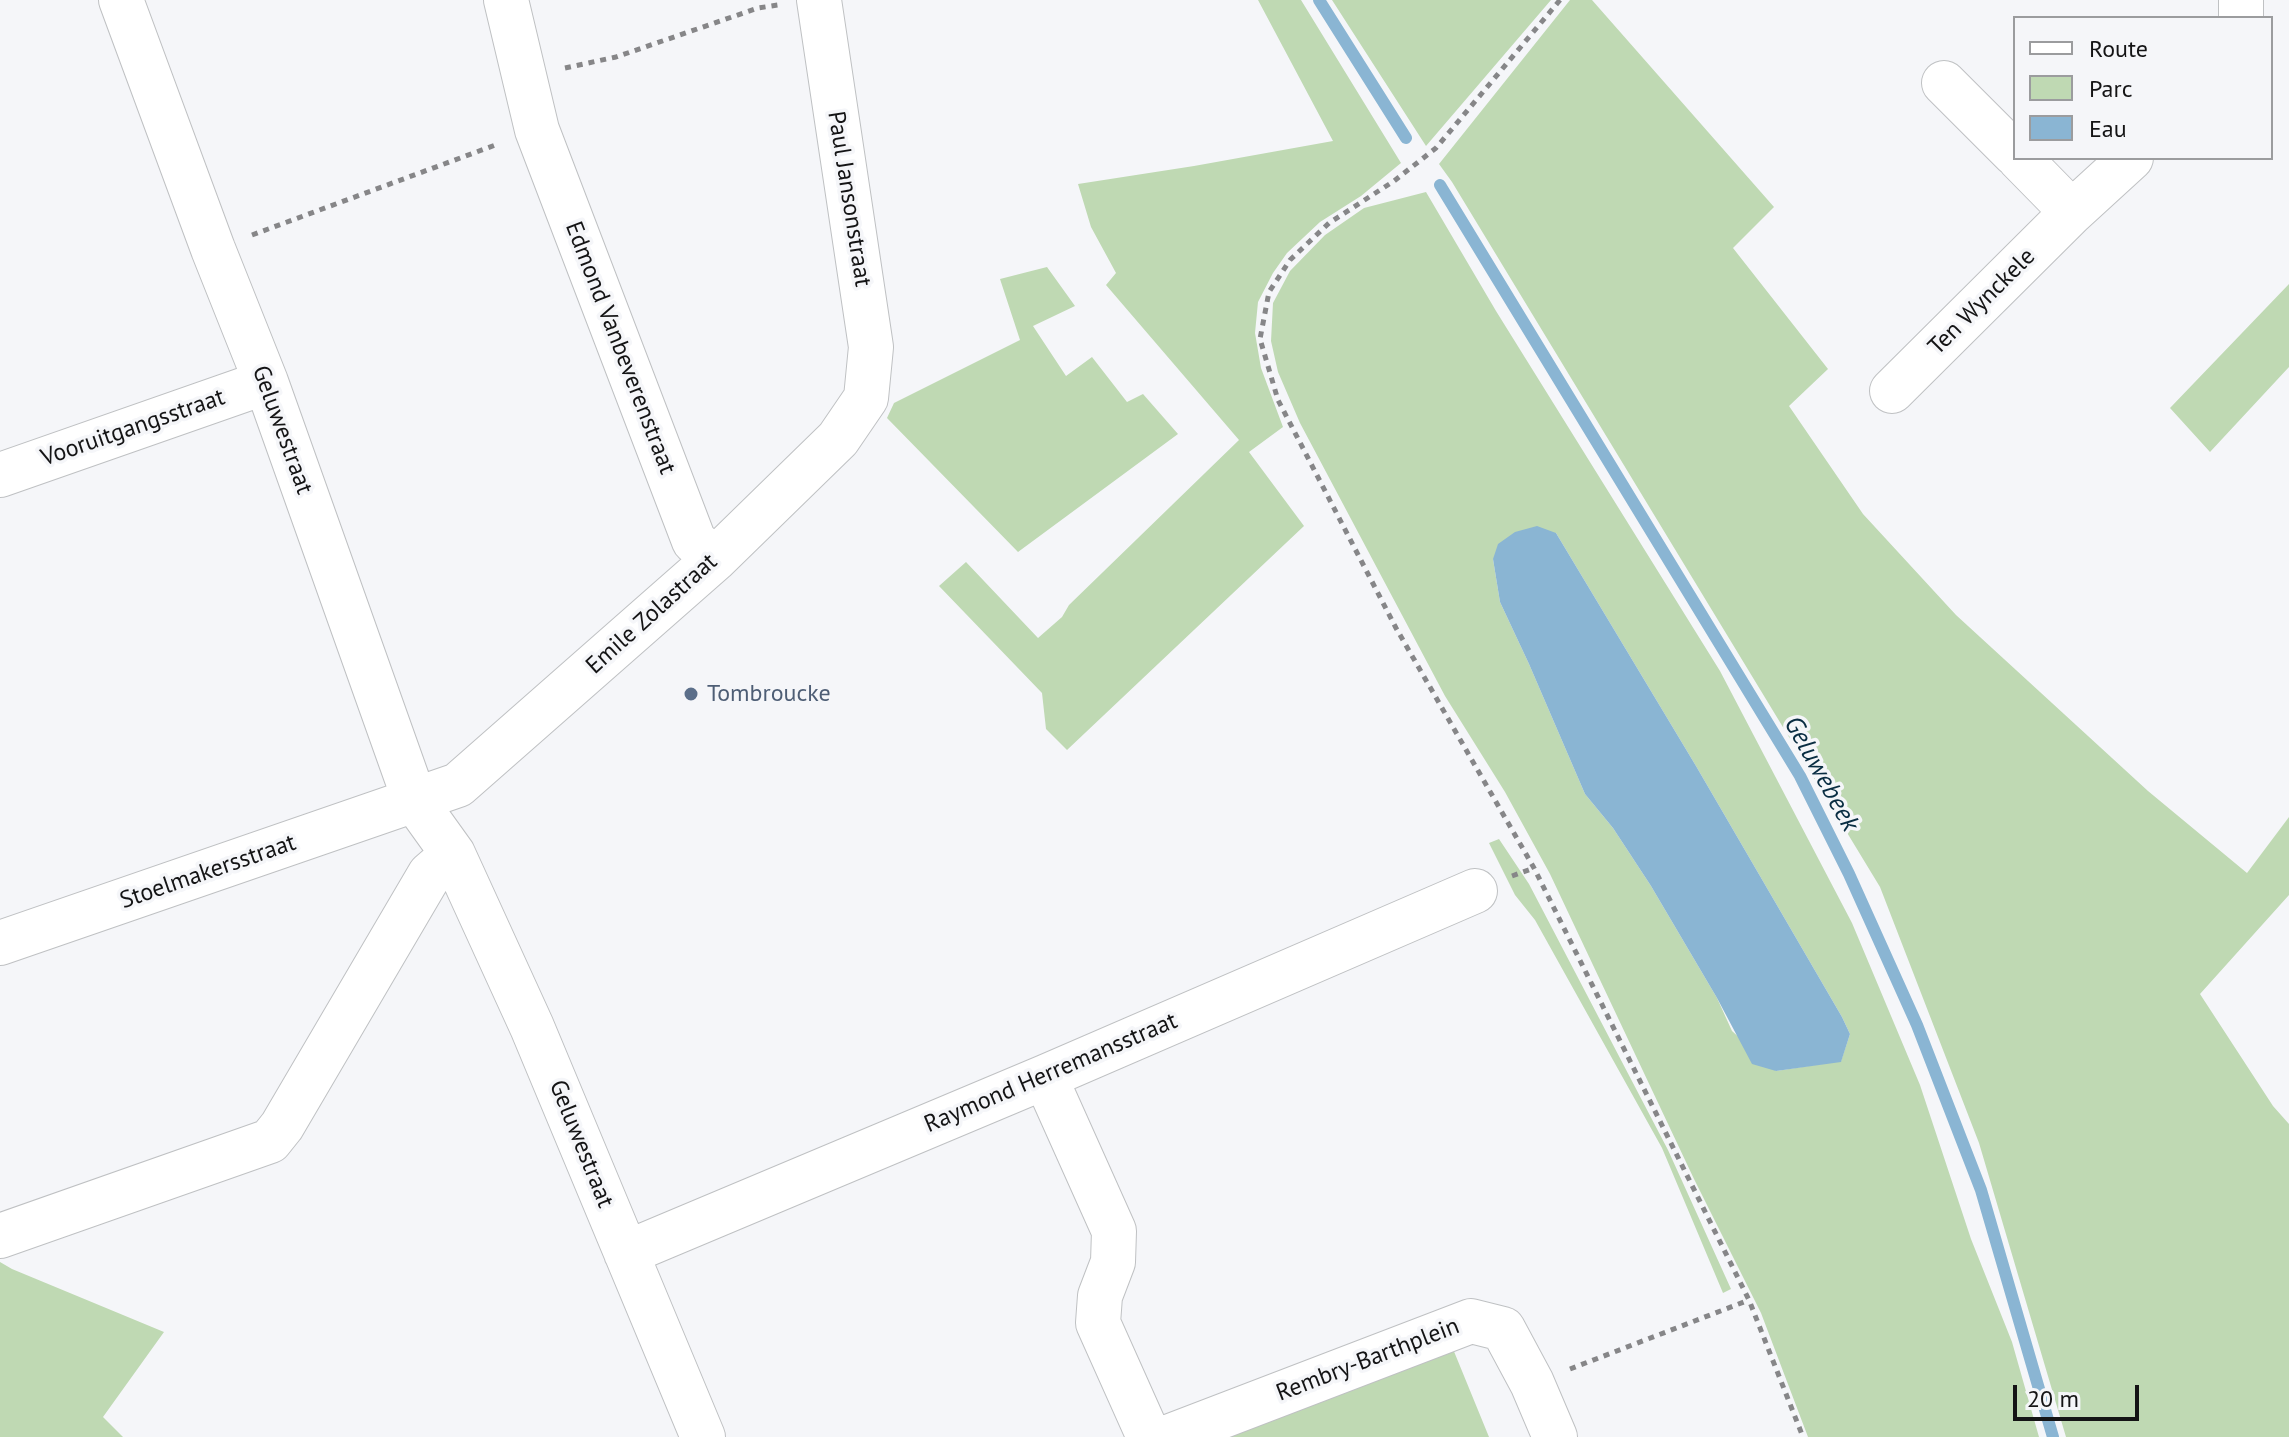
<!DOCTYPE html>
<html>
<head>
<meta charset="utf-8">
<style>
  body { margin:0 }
  #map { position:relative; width:2289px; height:1437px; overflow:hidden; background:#f5f6f9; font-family:"PT Sans",sans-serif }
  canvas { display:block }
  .legend { position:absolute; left:2013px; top:16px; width:260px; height:144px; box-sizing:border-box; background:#f5f6f9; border:2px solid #9b9c9e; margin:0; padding:10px 14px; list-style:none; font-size:24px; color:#141415 }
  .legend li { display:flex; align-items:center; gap:16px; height:40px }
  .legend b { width:40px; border:2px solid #9b9c9e }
  .scale { position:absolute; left:2013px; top:1385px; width:126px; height:36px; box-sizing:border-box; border:4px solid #141415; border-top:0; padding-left:10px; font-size:24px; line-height:28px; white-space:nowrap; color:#141415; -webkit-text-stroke:6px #f5f6f9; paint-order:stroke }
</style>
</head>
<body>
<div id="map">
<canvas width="2289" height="1437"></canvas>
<ul class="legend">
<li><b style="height:10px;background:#fff"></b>Route</li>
<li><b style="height:22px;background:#bfd9b3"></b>Parc</li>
<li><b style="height:22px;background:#8ab5d3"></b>Eau</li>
</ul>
<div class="scale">20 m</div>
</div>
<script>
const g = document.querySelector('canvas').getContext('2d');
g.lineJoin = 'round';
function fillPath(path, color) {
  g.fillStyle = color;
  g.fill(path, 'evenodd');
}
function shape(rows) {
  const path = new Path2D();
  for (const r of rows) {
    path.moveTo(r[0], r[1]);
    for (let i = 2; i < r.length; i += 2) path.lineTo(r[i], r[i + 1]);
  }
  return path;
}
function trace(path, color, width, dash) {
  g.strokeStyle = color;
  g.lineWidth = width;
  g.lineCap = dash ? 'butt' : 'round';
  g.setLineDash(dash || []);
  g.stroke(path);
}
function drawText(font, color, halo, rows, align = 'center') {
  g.font = font + ' "PT Sans",sans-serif';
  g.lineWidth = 7;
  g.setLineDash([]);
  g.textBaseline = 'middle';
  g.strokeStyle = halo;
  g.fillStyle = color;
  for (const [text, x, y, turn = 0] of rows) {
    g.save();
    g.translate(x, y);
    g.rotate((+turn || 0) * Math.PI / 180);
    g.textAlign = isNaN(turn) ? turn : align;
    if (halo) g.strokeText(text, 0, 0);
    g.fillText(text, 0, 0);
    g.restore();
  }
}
const green = shape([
  [1258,0,1301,0,1401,163,1361,196,1320,222,1287,253,1273,273,1258,302,1255,333,1261,368,1283,427,1249,452,1304,526,1067,750,1046,729,1042,693,939,586,966,562,1038,638,1062,617,1069,605,1239,440,1106,285,1116,273,1091,227,1078,184,1194,166,1333,141],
  [1332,0,1551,0,1426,146],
  [1570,0,1592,0,1774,207,1733,248,1828,369,1789,406,1863,514,1956,615,2148,791,2247,873,2289,817,2289,895,2200,994,2273,1106,2289,1124,2289,1437,2066,1437,1979,1143,1880,887,1452,182,1439,164],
  [1426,192,1496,311,1720,671,1852,923,1920,1085,1971,1239,2012,1342,2039,1437,1808,1437,1761,1313,1694,1179,1550,874,1505,792,1445,696,1300,423,1278,372,1271,341,1273,303,1290,271,1325,235,1364,208],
  [1556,533,1696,766,1842,1017,1850,1034,1841,1061,1776,1071,1732,1031,1717,998,1651,886,1613,828,1585,794,1529,664,1500,602,1493,559],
  [1047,267,1075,306,1033,326,1066,376,1092,357,1127,402,1143,394,1178,434,1018,552,887,418,894,403,1020,340,1000,279],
  [2289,284,2289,367,2210,452,2170,408],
  [1499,839,1529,884,1668,1150,1731,1289,1723,1293,1662,1148,1535,920,1515,895,1489,843],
  [0,1262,12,1269,164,1332,103,1417,123,1437,0,1437],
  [1453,1349,1489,1437,1228,1437]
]);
const water = shape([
  [1537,526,1556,533,1696,766,1842,1017,1850,1034,1841,1062,1776,1071,1752,1064,1717,998,1651,886,1613,828,1585,794,1529,664,1500,602,1493,559,1498,544,1515,532]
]);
const stream = shape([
  [1319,0,1406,138],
  [1440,185,1800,776,1849,874,1917,1025,1981,1190,2053,1437]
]);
const path = shape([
  [1560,0,1436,148,1394,181,1329,223,1290,260,1269,292,1260,339,1278,400,1396,628,1534,868,1749,1300,1803,1437],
  [565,68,616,57,758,8,778,5],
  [252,235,498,144],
  [1512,876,1534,868],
  [1570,1369,1749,1300]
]);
const minor = shape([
  [121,0,213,249,266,382,415,801,453,854,532,1027,703,1437],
  [506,0,537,130,694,541,715,559],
  [2241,18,2241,0],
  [1944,83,2015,154],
  [2019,158,2072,212],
  [1892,391,2072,212,2131,158],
  [0,475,266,382],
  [0,943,458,785,715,559,838,439,866,398,871,347,819,0],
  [1045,1077,1114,1231,1113,1262,1100,1296,1098,1323,1149,1437],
  [0,1236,270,1141,282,1126,430,874,453,854],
  [626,1253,1045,1077,1475,891],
  [1168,1437,1471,1321,1503,1329,1532,1383,1555,1437]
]);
const markers = [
  [691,694,8,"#5c6f8a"]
];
const streetNames = [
  ["Paul Jansonstraat",849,199,81],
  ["Ten Wynckele",1982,302,-45],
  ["Edmond Vanbeverenstraat",620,348,69],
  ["Vooruitgangsstraat",133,428,-19],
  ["Geluwestraat",282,430,70],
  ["Emile Zolastraat",652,614,-42],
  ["Stoelmakersstraat",208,872,-19],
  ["Raymond Herremansstraat",1051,1073,-23],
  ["Geluwestraat",581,1144,68],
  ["Rembry-Barthplein",1368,1360,-21]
];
const serviceNames = [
  ["Tombroucke",707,694]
];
const waterNames = [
  ["Geluwebeek",1821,774,61]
];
fillPath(green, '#bfd9b3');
fillPath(water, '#8ab5d3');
trace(stream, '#8ab5d3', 12);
trace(minor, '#bfc1c3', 46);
trace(path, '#868688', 5, [6, 6]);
trace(minor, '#fff', 44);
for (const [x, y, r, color] of markers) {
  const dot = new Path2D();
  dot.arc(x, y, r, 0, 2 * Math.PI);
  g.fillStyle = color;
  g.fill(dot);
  trace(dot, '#f5f6f9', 3);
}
drawText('24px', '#141415', '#f5f6f9', streetNames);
drawText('24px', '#4e5e75', '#f5f6f9', serviceNames, 'left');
drawText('italic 26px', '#092d42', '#f5f6f9', waterNames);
</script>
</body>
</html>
